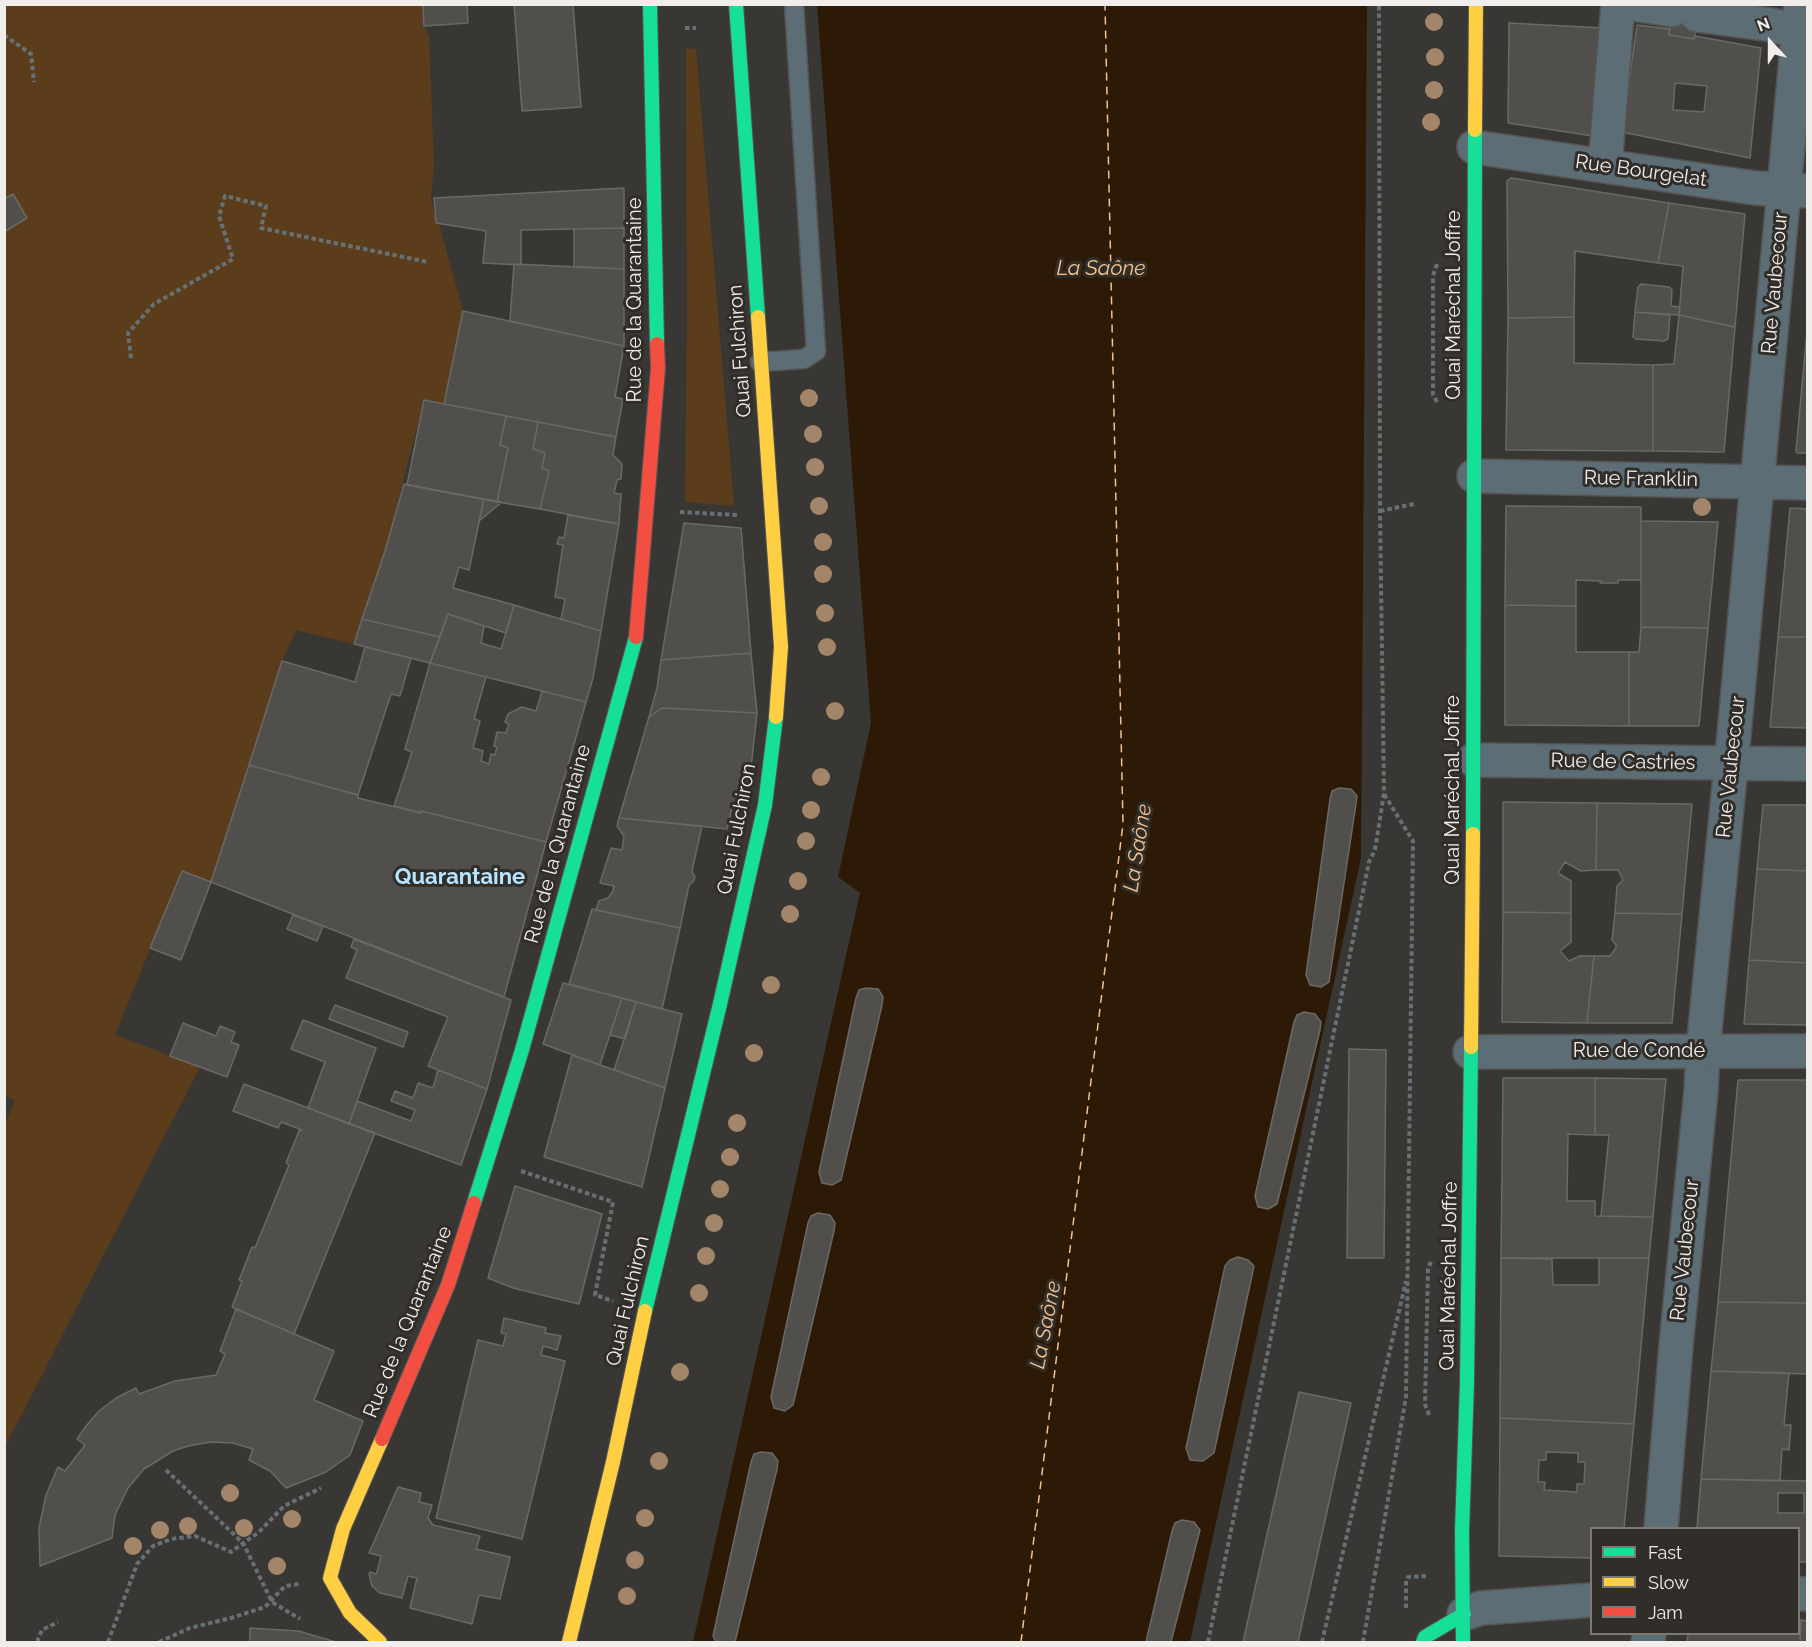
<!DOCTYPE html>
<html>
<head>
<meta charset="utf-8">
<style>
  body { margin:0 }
  #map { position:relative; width:1812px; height:1647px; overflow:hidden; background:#393734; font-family:Raleway,sans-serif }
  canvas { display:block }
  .frame { position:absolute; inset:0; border:6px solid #f0edea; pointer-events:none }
  .legend { position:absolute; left:1590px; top:1527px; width:210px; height:108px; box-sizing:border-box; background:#312d28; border:2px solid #7d7a76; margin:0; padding:8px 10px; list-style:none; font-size:18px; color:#f0edea }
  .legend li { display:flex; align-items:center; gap:12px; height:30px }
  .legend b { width:30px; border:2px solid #7d7a76 }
  .north { position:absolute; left:1740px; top:12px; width:60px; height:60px; -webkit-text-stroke:4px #312d28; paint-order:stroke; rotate:339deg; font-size:16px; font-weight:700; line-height:24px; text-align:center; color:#f0edea }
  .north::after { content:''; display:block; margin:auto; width:21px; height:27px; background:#f0edea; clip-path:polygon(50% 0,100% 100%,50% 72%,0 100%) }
</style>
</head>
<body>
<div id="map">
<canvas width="1812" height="1647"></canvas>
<div class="frame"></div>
<ul class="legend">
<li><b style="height:8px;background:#16e098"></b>Fast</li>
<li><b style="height:8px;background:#ffcf43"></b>Slow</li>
<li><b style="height:8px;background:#f24e42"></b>Jam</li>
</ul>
<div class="north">N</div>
</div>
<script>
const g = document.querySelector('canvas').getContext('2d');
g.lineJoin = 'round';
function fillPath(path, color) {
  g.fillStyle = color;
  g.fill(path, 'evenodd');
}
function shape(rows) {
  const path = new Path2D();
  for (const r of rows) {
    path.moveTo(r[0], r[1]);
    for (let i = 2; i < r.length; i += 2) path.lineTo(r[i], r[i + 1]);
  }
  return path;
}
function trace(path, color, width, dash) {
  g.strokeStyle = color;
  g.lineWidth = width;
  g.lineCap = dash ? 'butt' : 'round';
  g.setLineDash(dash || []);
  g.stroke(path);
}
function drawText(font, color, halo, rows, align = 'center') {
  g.font = font + ' Raleway,sans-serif';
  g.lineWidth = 6;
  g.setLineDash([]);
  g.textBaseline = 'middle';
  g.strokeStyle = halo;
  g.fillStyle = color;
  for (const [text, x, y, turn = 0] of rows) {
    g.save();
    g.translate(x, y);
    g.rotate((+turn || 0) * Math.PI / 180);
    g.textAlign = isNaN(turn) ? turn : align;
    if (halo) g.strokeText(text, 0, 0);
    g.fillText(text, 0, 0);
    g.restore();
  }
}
const green = shape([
  [4,5,423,5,424,26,429,36,434,165,431,196,436,223,439,224,463,311,444,404,424,401,385,551,354,644,296,630,282,661,211,882,182,871,115,1035,200,1067,5,1447,4,1127,15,1100,4,1095],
  [686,48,696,50,734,506,685,502,687,319]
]);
const water = shape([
  [817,5,1367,5,1361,858,1190,1642,693,1642,860,893,838,877,871,723]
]);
const ferry = shape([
  [1021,1642,1123,824,1105,4]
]);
const building = shape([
  [423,4,467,4,468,23,424,26,423,4],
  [514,4,573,4,581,107,522,111,514,4],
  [1673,4,1696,29,1694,39,1669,35,1673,4],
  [1509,23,1603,28,1593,136,1508,123,1509,23],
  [1637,25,1670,29,1669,35,1694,39,1695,36,1761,48,1750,158,1622,132,1637,25],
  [1675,83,1707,86,1704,112,1673,110,1675,83],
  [1511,178,1669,203,1658,263,1575,251,1574,317,1508,318,1507,181,1511,178],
  [624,188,624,228,521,230,521,265,483,263,486,231,436,223,434,198,624,188],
  [13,194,27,218,4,232,4,199,13,194],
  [1669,203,1745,214,1735,327,1679,315,1683,266,1658,263,1669,203],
  [624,228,624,269,574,267,574,229,624,228],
  [514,264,624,269,624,346,510,321,514,264],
  [1641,284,1669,287,1672,290,1671,306,1680,307,1679,315,1635,312,1638,287,1641,284],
  [463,311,624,346,615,397,623,399,616,437,444,404,463,311],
  [1635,312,1670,315,1668,339,1664,341,1636,339,1633,337,1635,312],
  [1679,315,1735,327,1724,452,1653,451,1653,365,1674,364,1679,315],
  [1574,317,1574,363,1653,365,1653,451,1506,450,1508,318,1574,317],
  [1807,331,1808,453,1797,453,1796,451,1807,331],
  [424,400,506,416,500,445,508,448,497,502,407,485,424,400],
  [506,416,538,422,533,449,545,453,542,468,549,471,540,509,497,502,508,448,500,445,506,416],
  [538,422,616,437,613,455,622,464,621,479,617,480,614,493,621,494,619,524,540,509,549,471,542,468,545,453,533,449,538,422],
  [404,484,484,499,469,570,459,567,453,588,514,605,506,633,448,614,440,637,362,619,385,551,404,484],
  [484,499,502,502,479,521,484,499],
  [1506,506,1641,507,1641,580,1618,580,1618,583,1600,583,1601,581,1576,580,1576,606,1505,605,1506,506],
  [1790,508,1808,509,1808,637,1778,637,1790,508],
  [568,515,619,524,601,631,561,619,565,599,555,597,563,545,557,544,559,537,564,538,568,515],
  [1641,521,1718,522,1708,628,1641,627,1641,521],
  [684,523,741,528,751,653,661,660,684,523],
  [514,605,601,631,593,678,586,702,430,663,448,614,484,626,481,643,501,649,514,605],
  [1505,605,1576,606,1576,652,1629,652,1629,726,1505,725,1505,605],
  [362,619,440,637,430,663,354,644,362,619],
  [1641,627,1708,628,1699,726,1629,726,1629,652,1639,652,1641,627],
  [1778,637,1808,637,1808,728,1770,727,1778,637],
  [365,647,411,658,400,696,391,694,358,795,249,765,282,661,355,682,365,647],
  [751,653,757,713,662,708,649,717,657,688,661,660,751,653],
  [430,663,486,677,474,719,480,721,473,748,483,751,481,761,489,764,491,754,495,755,497,747,494,746,497,732,506,733,509,724,505,722,508,714,522,707,536,711,542,691,586,702,546,842,421,811,421,813,394,806,412,752,405,749,430,663],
  [662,708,757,713,747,804,733,803,727,829,619,818,649,717,662,708],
  [249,765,358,795,358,798,421,813,421,811,546,842,504,997,211,882,249,765],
  [1339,788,1351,789,1357,796,1356,804,1329,982,1321,987,1310,985,1306,975,1330,799,1332,791,1339,788],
  [1503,802,1597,803,1596,870,1581,871,1565,862,1558,873,1571,881,1571,913,1503,912,1503,802],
  [1597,803,1692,804,1682,914,1615,913,1617,886,1623,880,1618,870,1596,870,1597,803],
  [1763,805,1808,805,1808,871,1757,869,1763,805],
  [619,818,702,826,692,871,695,877,693,882,689,885,680,928,596,910,599,901,608,898,613,891,614,886,600,883,611,848,622,850,624,836,617,826,619,818],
  [1757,869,1808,871,1808,963,1749,960,1757,869],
  [182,871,211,882,181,960,150,948,182,871],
  [592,909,680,928,662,1009,569,984,592,909],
  [1503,912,1571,913,1571,942,1560,951,1569,961,1580,956,1594,956,1587,1023,1502,1022,1503,912],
  [1615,913,1682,914,1672,1023,1587,1023,1594,956,1610,956,1616,948,1616,945,1612,940,1615,913],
  [293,915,323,926,317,941,287,929,293,915],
  [354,939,511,1000,487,1089,428,1066,448,1017,346,978,357,950,351,947,354,939],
  [1749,960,1808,963,1808,1025,1744,1024,1749,960],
  [563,983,622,998,600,1065,543,1044,563,983],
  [866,988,878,989,883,997,882,1005,841,1180,832,1185,822,1183,819,1172,856,998,859,990,866,988],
  [622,998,636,1002,625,1039,610,1035,622,998],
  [636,1002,682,1014,665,1088,614,1070,636,1002],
  [335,1005,408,1032,403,1047,329,1019,335,1005],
  [1304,1012,1315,1014,1321,1022,1320,1030,1277,1204,1268,1209,1258,1207,1255,1196,1294,1022,1297,1015,1304,1012],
  [303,1020,376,1048,349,1124,308,1108,325,1062,291,1049,303,1020],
  [183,1023,216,1036,220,1026,235,1032,231,1042,239,1045,227,1077,170,1056,183,1023],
  [1349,1049,1386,1050,1384,1258,1347,1258,1349,1049],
  [572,1055,665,1088,642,1187,544,1157,572,1055],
  [438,1070,487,1089,461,1165,349,1124,357,1101,411,1121,415,1110,391,1101,395,1091,413,1098,418,1083,433,1088,438,1070],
  [1503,1078,1595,1078,1595,1135,1568,1134,1567,1201,1595,1201,1595,1216,1653,1217,1649,1258,1501,1258,1503,1078],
  [1595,1078,1666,1079,1653,1217,1601,1216,1609,1135,1595,1135,1595,1078],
  [1738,1080,1808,1080,1808,1303,1718,1302,1738,1080],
  [244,1084,375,1133,294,1334,232,1307,242,1281,239,1280,252,1247,255,1248,289,1165,286,1163,299,1131,302,1130,281,1122,278,1128,233,1111,244,1084],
  [515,1186,602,1214,579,1304,513,1288,488,1278,515,1186],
  [818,1213,830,1215,835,1223,834,1231,793,1405,785,1411,774,1408,771,1397,808,1223,811,1216,818,1213],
  [1238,1257,1248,1260,1254,1266,1214,1453,1203,1461,1190,1460,1186,1448,1225,1266,1230,1260,1238,1257],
  [1501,1258,1552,1259,1553,1285,1599,1285,1599,1258,1649,1258,1634,1424,1500,1418,1501,1258],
  [1718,1302,1808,1303,1808,1374,1711,1371,1718,1302],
  [236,1309,334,1351,314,1400,363,1421,350,1455,326,1472,286,1488,270,1471,249,1460,253,1449,233,1443,211,1442,188,1446,173,1451,144,1469,128,1488,115,1515,112,1538,40,1566,39,1528,46,1495,58,1467,65,1471,85,1445,77,1439,86,1426,99,1411,116,1398,136,1388,139,1394,175,1381,216,1375,225,1354,220,1351,236,1309],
  [504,1318,546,1328,545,1333,561,1336,557,1350,543,1346,541,1355,565,1361,522,1539,436,1518,478,1340,503,1346,506,1334,501,1333,504,1318],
  [1711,1371,1789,1373,1784,1425,1791,1425,1789,1450,1782,1449,1780,1481,1701,1479,1711,1371],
  [1299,1392,1351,1403,1298,1642,1243,1642,1299,1392],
  [1500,1418,1634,1424,1624,1528,1592,1528,1592,1558,1499,1556,1500,1418],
  [1546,1452,1578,1453,1578,1462,1585,1462,1584,1484,1577,1484,1577,1492,1544,1490,1545,1482,1538,1482,1539,1460,1546,1460,1546,1452],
  [761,1452,772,1453,778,1461,777,1469,735,1642,716,1642,713,1636,751,1462,754,1454,761,1452],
  [1701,1479,1808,1481,1808,1562,1798,1562,1798,1528,1697,1528,1701,1479],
  [1778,1493,1804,1493,1804,1513,1778,1513,1778,1493],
  [398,1487,421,1493,419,1502,432,1505,428,1518,433,1525,480,1536,476,1549,510,1557,500,1599,479,1595,472,1624,410,1608,417,1578,408,1576,402,1598,380,1593,372,1586,369,1574,370,1572,376,1574,377,1572,381,1556,369,1553,398,1487],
  [1182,1520,1194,1522,1200,1530,1171,1642,1146,1642,1172,1531,1175,1523,1182,1520],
  [1798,1620,1801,1620,1800,1642,1687,1642,1688,1634,1798,1634,1798,1620],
  [1801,1620,1808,1621,1808,1642,1800,1642,1801,1620],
  [250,1628,298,1631,336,1642,250,1642,250,1628]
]);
const path = shape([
  [685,28,696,28],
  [4,35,31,54,34,82],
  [131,358,128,333,154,304,233,259,219,216,225,196,266,206,261,228,428,262],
  [1437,402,1433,394,1433,276,1437,264],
  [1380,511,1414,504],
  [680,512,738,515],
  [521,1171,613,1202,595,1295,613,1301],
  [1429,1415,1425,1404,1428,1269,1432,1259],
  [166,1470,243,1543,272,1602,300,1619],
  [1406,1608,1406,1581,1408,1577,1429,1576],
  [38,1642,38,1639,42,1630,58,1622],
  [108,1642,137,1564,153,1546,171,1539,195,1536,231,1552,259,1532,284,1506,321,1488],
  [159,1642,190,1628,231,1618,265,1607,285,1586,299,1584],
  [1208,1642,1369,862,1375,850,1384,793,1380,511,1379,4],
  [1322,1642,1406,1281],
  [1363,1642,1406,1397,1413,841,1384,794]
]);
const lane = shape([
  [760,362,804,359,816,351,794,4]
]);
const street = shape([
  [1633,4,1672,10],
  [1697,15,1772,25,1808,34],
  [1474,147,1755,188,1808,191],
  [1605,166,1618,4],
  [1474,476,1808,483],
  [1474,760,1808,764],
  [1470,1052,1808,1051],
  [1661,1528,1676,1346,1701,1091,1703,1050,1734,735,1801,4],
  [1798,1594,1808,1594],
  [1464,1614,1481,1608,1592,1600],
  [1648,1642,1649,1634]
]);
const fast = shape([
  [650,4,657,344],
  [736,4,758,317],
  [1473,834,1475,130],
  [474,1203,522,1050,636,637],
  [645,1311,720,1004,765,805,776,717],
  [1423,1642,1425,1637,1464,1614],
  [1463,1642,1462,1531,1467,1382,1471,1047]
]);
const slow = shape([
  [1475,130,1476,4],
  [758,317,781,647,776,717],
  [1471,1047,1473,834],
  [380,1642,350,1613,330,1578,343,1529,382,1439],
  [569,1642,613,1462,645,1311]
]);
const jam = shape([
  [636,637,658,368,657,344],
  [382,1439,448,1285,474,1203]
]);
const trees = [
  [1434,22],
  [1435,57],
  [1434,90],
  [1431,122],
  [809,398],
  [813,434],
  [815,467],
  [819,506],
  [1702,507],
  [823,542],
  [823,574],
  [825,613],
  [827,647],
  [835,711],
  [821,777],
  [811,810],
  [806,841],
  [798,881],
  [790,914],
  [771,985],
  [754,1053],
  [737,1123],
  [730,1157],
  [720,1189],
  [714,1223],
  [706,1256],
  [699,1293],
  [680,1372],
  [659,1461],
  [230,1493],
  [645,1518],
  [292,1519],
  [188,1526],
  [244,1528],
  [160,1530],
  [133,1546],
  [635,1560],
  [277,1566],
  [627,1596]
];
const streetNames = [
  ["Rue Bourgelat",1641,171,8],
  ["Rue Vaubecour",1775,283,-85],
  ["Rue de la Quarantaine",635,300,-90],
  ["Quai Maréchal Joffre",1454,305,-90],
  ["Quai Fulchiron",740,351,-94],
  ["Rue Franklin",1641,479,1],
  ["Rue de Castries",1623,762,1],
  ["Rue Vaubecour",1731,767,-84],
  ["Quai Maréchal Joffre",1453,790,-90],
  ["Quai Fulchiron",737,829,-79],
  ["Rue de la Quarantaine",558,844,-75],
  ["Rue de Condé",1639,1051],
  ["Rue Vaubecour",1685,1250,-84],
  ["Quai Maréchal Joffre",1449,1276,-89],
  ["Quai Fulchiron",628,1301,-77],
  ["Rue de la Quarantaine",408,1322,-68]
];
const waterNames = [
  ["La Saône",1101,269],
  ["La Saône",1138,848,-81],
  ["La Saône",1046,1325,-79]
];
const quarterNames = [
  ["Quarantaine",460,877]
];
fillPath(green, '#5b3d1c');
fillPath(water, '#2c1a06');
trace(ferry, '#f4c28f', 1.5, [8, 6]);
fillPath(building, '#514f4c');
trace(building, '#6b6967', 1.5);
trace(lane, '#555452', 21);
trace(street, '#555452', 36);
trace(fast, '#555452', 16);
trace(slow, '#555452', 16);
trace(jam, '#555452', 16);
trace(path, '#677175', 4, [4.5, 3]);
trace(lane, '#5c6d76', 18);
trace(street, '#5c6d76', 33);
trace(fast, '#16e098', 14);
trace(slow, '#ffcf43', 14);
trace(jam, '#f24e42', 14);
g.fillStyle = '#a38669';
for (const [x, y] of trees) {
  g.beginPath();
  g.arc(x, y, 9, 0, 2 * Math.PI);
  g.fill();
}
drawText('20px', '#f0edea', '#312d28', streetNames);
drawText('italic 21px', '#f4c28f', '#312d28', waterNames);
drawText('bold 22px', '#b6e5ff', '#312d28', quarterNames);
</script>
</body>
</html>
